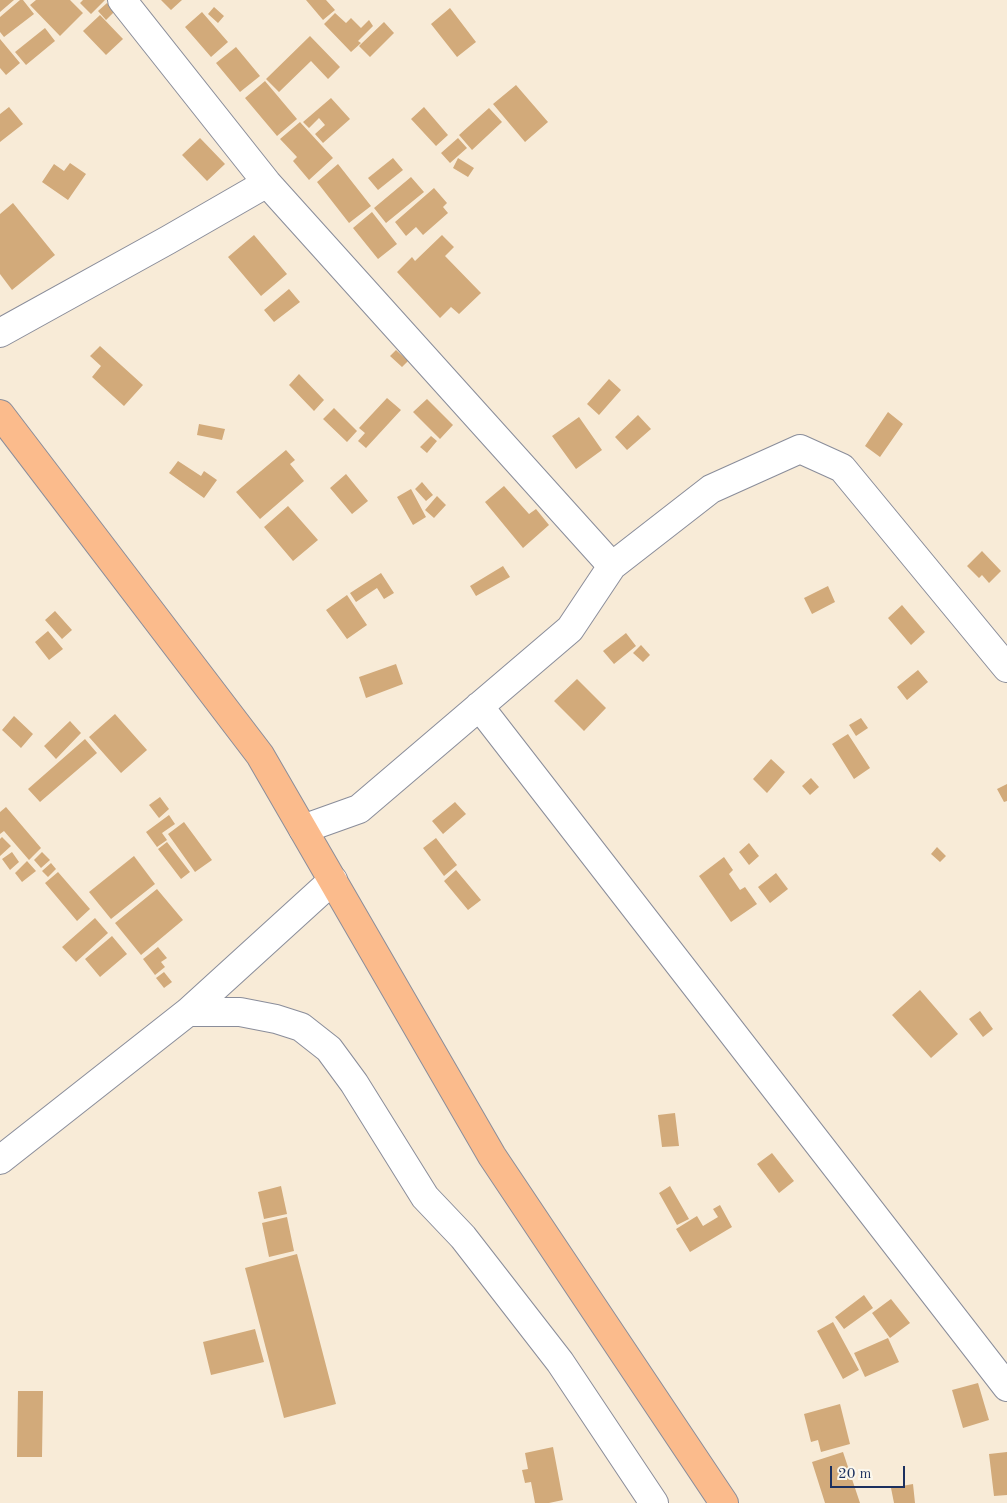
<!DOCTYPE html>
<html>
<head>
<meta charset="utf-8">
<style>
  body { margin:0 }
  #map { position:relative; width:1007px; height:1503px; overflow:hidden; background:#f8ebd7; font-family:"Old Standard TT",serif }
  canvas { display:block }
  .scale { position:absolute; left:830px; top:1466px; width:75px; height:22px; box-sizing:border-box; border:2px solid #1b2f5e; border-top:0; padding-left:6px; font-size:15px; line-height:18px; white-space:nowrap; color:#1b2f5e; -webkit-text-stroke:4px #fbf7ec; paint-order:stroke }
</style>
</head>
<body>
<div id="map">
<canvas width="1007" height="1503"></canvas>
<div class="scale">20 m</div>
</div>
<script>
const g = document.querySelector('canvas').getContext('2d');
g.lineJoin = 'round';
function fillPath(path, color) {
  g.fillStyle = color;
  g.fill(path, 'evenodd');
}
function shape(rows) {
  const path = new Path2D();
  for (const r of rows) {
    path.moveTo(r[0], r[1]);
    for (let i = 2; i < r.length; i += 2) path.lineTo(r[i], r[i + 1]);
  }
  return path;
}
function trace(path, color, width, dash) {
  g.strokeStyle = color;
  g.lineWidth = width;
  g.lineCap = dash ? 'butt' : 'round';
  g.setLineDash(dash || []);
  g.stroke(path);
}
const building = shape([
  [0,0,14,0,0,12],
  [20,0,23,0,34,14,4,37,0,32,0,17],
  [36,0,70,0,83,13,60,36,30,5],
  [83,0,105,0,91,14,80,3],
  [161,0,182,0,171,10],
  [306,0,326,0,335,10,323,20],
  [107,3,115,11,106,20,98,11],
  [214,7,224,16,218,23,208,14],
  [450,8,476,42,457,57,431,24],
  [202,12,228,42,211,57,185,27],
  [335,13,346,23,351,18,361,28,369,20,373,26,358,41,361,43,351,52,324,24],
  [100,15,123,39,106,55,83,31],
  [384,22,394,33,370,57,359,46],
  [45,28,55,41,26,65,15,52],
  [310,36,340,67,328,79,311,61,279,92,266,79],
  [0,39,20,63,6,75,0,68],
  [236,47,260,76,240,92,216,63],
  [265,81,297,119,277,136,245,98],
  [516,85,548,122,525,142,493,104],
  [331,98,350,119,323,143,315,134,325,125,319,118,309,128,303,122],
  [9,107,23,124,0,142,0,114],
  [424,107,448,135,436,146,411,119],
  [489,108,502,122,472,150,459,135],
  [300,122,333,158,309,180,293,161,297,157,280,139],
  [200,138,225,164,207,181,182,155],
  [458,138,467,148,450,163,441,153],
  [393,158,403,170,378,190,368,178],
  [458,158,474,168,468,177,453,168],
  [70,163,86,174,68,200,42,182,54,164,64,171],
  [338,164,371,206,349,223,317,182],
  [411,177,424,192,386,223,374,208],
  [434,188,447,203,443,207,448,213,423,235,416,227,406,236,395,222],
  [13,203,55,255,12,290,0,274,0,214],
  [372,212,397,244,378,259,353,228],
  [254,235,287,274,261,296,228,257],
  [442,235,454,247,445,256,481,293,459,314,451,307,440,318,397,272,412,257,415,261],
  [289,289,300,302,274,322,264,310],
  [100,346,143,385,124,406,92,377,101,366,90,356],
  [396,350,408,361,402,367,390,356],
  [299,374,324,400,314,411,289,385],
  [609,379,621,390,599,415,587,404],
  [387,398,401,410,366,448,358,441,365,433,359,428],
  [427,399,453,425,440,439,413,412],
  [334,408,357,431,347,442,323,419],
  [888,412,903,424,880,457,865,446],
  [638,415,651,429,627,450,615,437],
  [579,417,602,450,576,469,552,436],
  [199,424,225,429,222,440,197,435],
  [431,436,437,441,427,453,420,447],
  [286,450,295,460,290,464,304,481,260,519,236,492],
  [178,461,201,476,204,471,217,480,204,498,169,473],
  [346,474,368,501,352,514,330,488],
  [422,482,433,495,426,501,415,489],
  [504,486,529,514,536,509,549,525,523,548,485,502],
  [411,489,426,517,413,525,397,497],
  [437,496,446,505,434,518,425,510],
  [288,506,318,540,293,561,264,527],
  [982,551,1001,571,989,583,982,575,979,578,967,566],
  [503,566,510,577,476,596,470,586],
  [381,573,394,593,384,599,377,588,356,602,350,593],
  [828,586,835,602,812,614,804,598],
  [347,595,367,625,347,639,326,610],
  [902,605,925,632,911,645,888,618],
  [55,611,72,630,62,639,45,620],
  [48,631,63,649,49,660,35,642],
  [626,633,636,646,614,664,603,651],
  [641,645,650,655,643,662,633,653],
  [396,664,403,684,366,698,359,677],
  [918,670,928,682,907,700,897,687],
  [577,679,606,708,584,731,554,701],
  [115,714,147,750,121,773,89,737],
  [14,716,33,734,21,748,2,730],
  [861,718,868,728,856,736,849,725],
  [70,721,81,733,56,759,44,746],
  [848,734,870,768,854,779,832,744],
  [85,739,97,753,40,802,28,789],
  [771,759,785,772,767,793,753,779],
  [811,778,819,787,810,795,802,786],
  [1007,784,1007,801,1004,802,997,789],
  [160,797,169,809,159,818,149,805],
  [455,802,466,814,443,834,432,821],
  [6,807,41,848,29,860,4,831,0,834,0,812],
  [169,815,175,824,162,833,167,840,157,847,146,832],
  [184,822,212,860,195,872,168,834],
  [2,837,11,846,0,856,0,839],
  [436,838,457,865,444,876,423,848],
  [167,842,190,872,181,879,158,849],
  [749,843,759,856,749,865,739,852],
  [937,847,946,856,940,862,931,854],
  [12,852,19,862,10,870,2,859],
  [42,852,50,860,41,868,34,860],
  [134,856,155,884,111,919,89,892],
  [724,857,733,870,729,874,740,890,745,887,757,904,731,922,699,876],
  [27,861,36,871,22,882,15,873],
  [51,863,56,869,48,877,42,871],
  [456,870,481,900,468,910,444,881],
  [58,872,90,909,77,921,45,883],
  [776,873,788,889,770,903,758,887],
  [157,889,183,920,141,955,115,923],
  [95,918,108,933,76,962,62,947],
  [112,936,127,954,100,977,85,959],
  [158,947,167,958,161,962,165,967,155,975,143,959],
  [164,972,172,982,164,988,156,978],
  [920,990,958,1034,931,1058,892,1015],
  [980,1011,993,1029,983,1037,969,1019],
  [675,1113,679,1146,662,1147,658,1115],
  [772,1153,794,1181,779,1193,757,1164],
  [281,1186,287,1214,264,1219,258,1192],
  [670,1186,689,1219,677,1225,659,1193],
  [720,1205,732,1227,690,1252,676,1229,697,1216,703,1226,718,1217,713,1209],
  [287,1217,294,1251,269,1257,262,1223],
  [297,1254,336,1404,284,1418,245,1268],
  [864,1295,873,1308,844,1329,835,1317],
  [891,1299,910,1323,890,1338,872,1313],
  [833,1322,859,1370,843,1379,817,1331],
  [255,1329,264,1362,211,1375,203,1342],
  [888,1338,899,1362,865,1377,854,1353],
  [978,1383,989,1420,963,1428,952,1390],
  [18,1391,43,1391,42,1457,17,1457],
  [840,1404,850,1444,821,1452,818,1440,811,1442,804,1414],
  [553,1447,563,1500,549,1503,535,1503,531,1482,525,1483,522,1470,528,1469,525,1453],
  [843,1452,860,1503,825,1503,812,1462],
  [1007,1452,1007,1495,994,1496,989,1454],
  [913,1484,915,1503,894,1503,891,1488]
]);
const minor = shape([
  [122,0,267,183,612,566],
  [0,333,168,240,267,183],
  [479,706,1007,1387],
  [303,829,359,809,570,629,612,566,711,489,800,449,842,468,1007,668],
  [188,1012,240,1012,276,1019,301,1027,329,1049,354,1083,425,1197,463,1237,560,1362,654,1503],
  [0,1160,188,1012,333,880]
]);
const highway = shape([
  [0,414,260,755,492,1156,724,1503]
]);
fillPath(building, '#d2aa7a');
trace(minor, '#8a8d9a', 30);
trace(highway, '#8a8d9a', 30);
trace(minor, '#fff', 28);
trace(highway, '#fbbb8c', 28);
</script>
</body>
</html>
